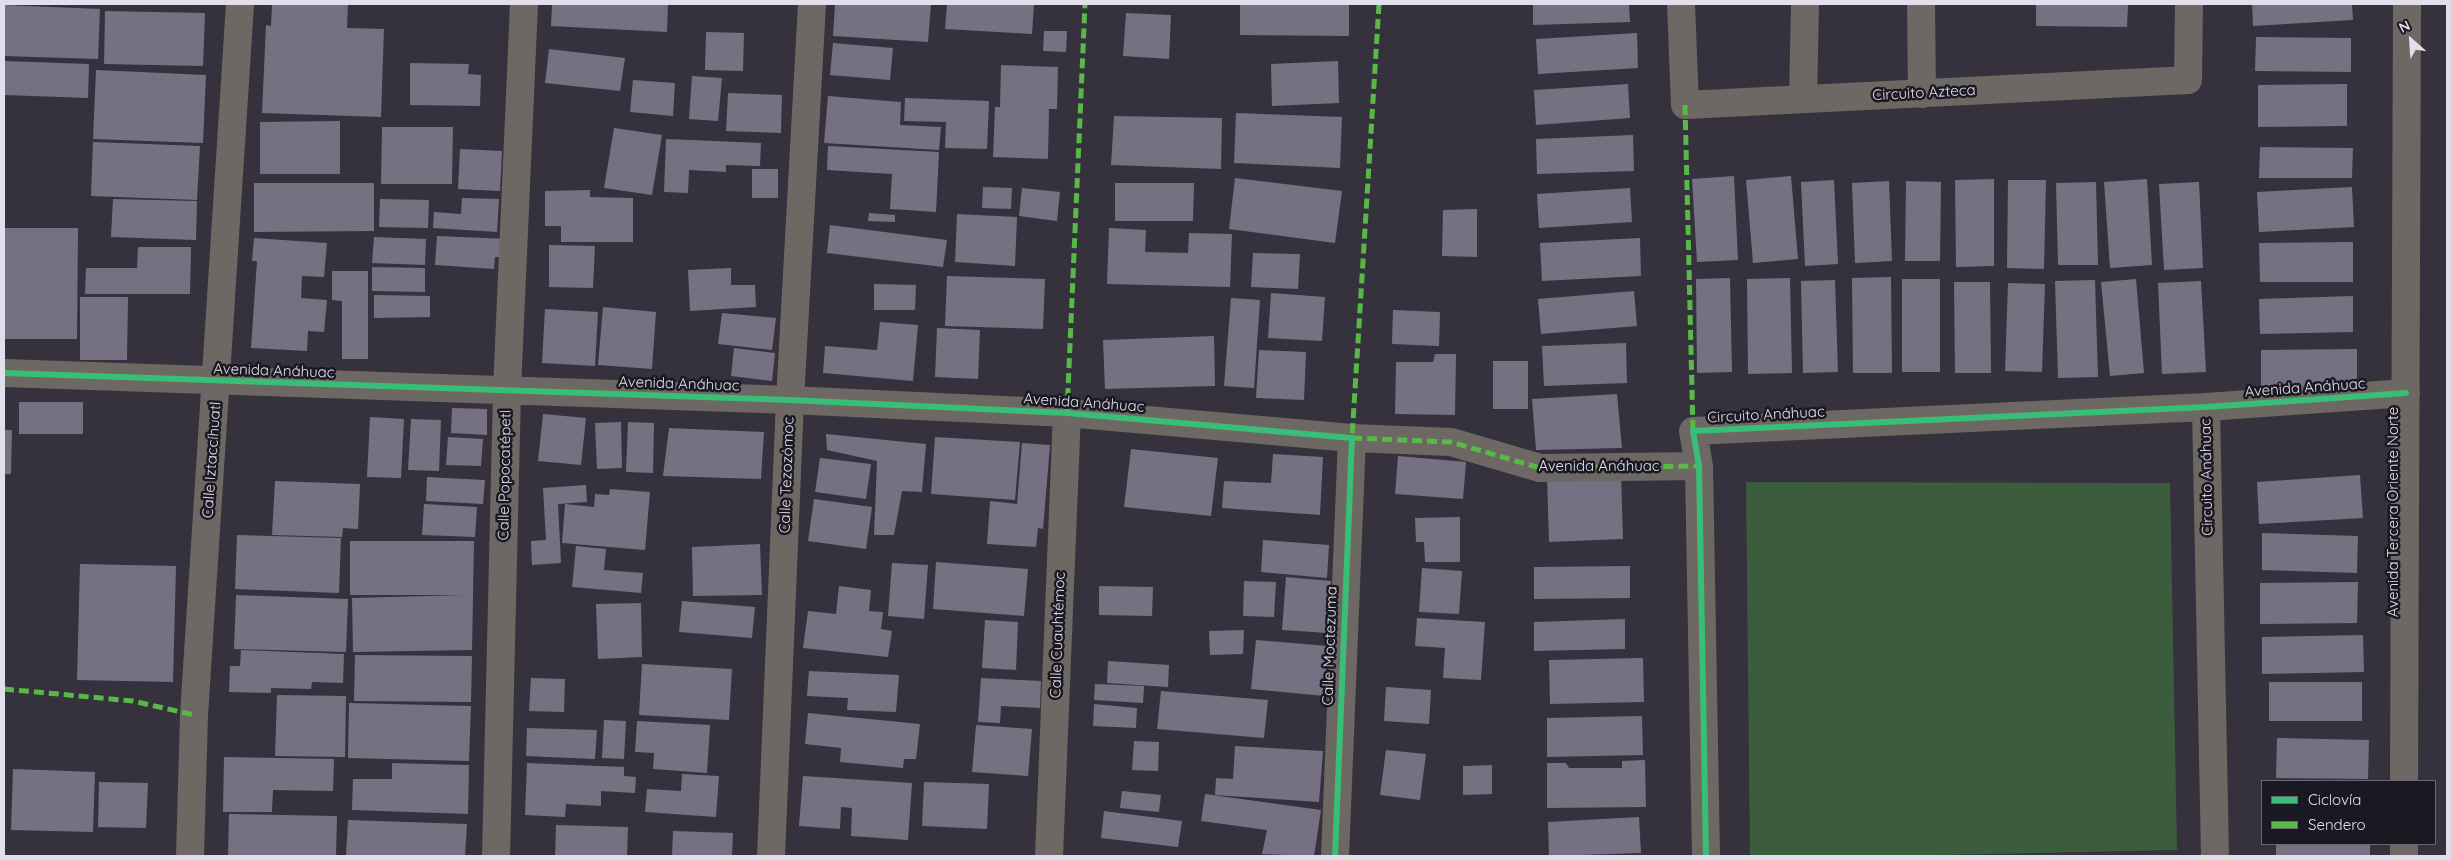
<!DOCTYPE html>
<html>
<head>
<meta charset="utf-8">
<style>
  body { margin:0 }
  #map { position:relative; width:2451px; height:860px; overflow:hidden; background:#35323e; font-family:Quicksand,sans-serif }
  canvas { display:block }
  .frame { position:absolute; inset:0; border:5px solid #e1dfec; pointer-events:none }
  .legend { position:absolute; left:2261px; top:780px; width:175px; height:65px; box-sizing:border-box; background:#1a1821; border:1px solid #6a6872; margin:0; padding:6px 9px; list-style:none; font-size:15px; color:#e1dfec }
  .legend li { display:flex; align-items:center; gap:10px; height:25px }
  .legend b { width:25px; border:1px solid #6a6872 }
  .north { position:absolute; left:2386px; top:15px; width:50px; height:50px; -webkit-text-stroke:4px #1a1821; paint-order:stroke; rotate:334deg; font-size:14px; font-weight:700; line-height:20px; text-align:center; color:#e1dfec }
  .north::after { content:''; display:block; margin:auto; width:18px; height:22px; background:#e1dfec; clip-path:polygon(50% 0,100% 100%,50% 72%,0 100%) }
</style>
</head>
<body>
<div id="map">
<canvas width="2451" height="860"></canvas>
<div class="frame"></div>
<ul class="legend">
<li><b style="height:6px;background:#3abd76"></b>Ciclovía</li>
<li><b style="height:6px;background:#58b947"></b>Sendero</li>
</ul>
<div class="north">N</div>
</div>
<script>
const g = document.querySelector('canvas').getContext('2d');
g.lineJoin = 'round';
function fillPath(path, color) {
  g.fillStyle = color;
  g.fill(path, 'evenodd');
}
function shape(rows) {
  const path = new Path2D();
  for (const r of rows) {
    path.moveTo(r[0], r[1]);
    for (let i = 2; i < r.length; i += 2) path.lineTo(r[i], r[i + 1]);
  }
  return path;
}
function trace(path, color, width, dash) {
  g.strokeStyle = color;
  g.lineWidth = width;
  g.lineCap = dash ? 'butt' : 'round';
  g.setLineDash(dash || []);
  g.stroke(path);
}
function drawText(font, color, halo, rows, align = 'center') {
  g.font = font + ' Quicksand,sans-serif';
  g.lineWidth = 5;
  g.setLineDash([]);
  g.textBaseline = 'middle';
  g.strokeStyle = halo;
  g.fillStyle = color;
  for (const [text, x, y, turn = 0] of rows) {
    g.save();
    g.translate(x, y);
    g.rotate((+turn || 0) * Math.PI / 180);
    g.textAlign = isNaN(turn) ? turn : align;
    if (halo) g.strokeText(text, 0, 0);
    g.fillText(text, 0, 0);
    g.restore();
  }
}
const green = shape([
  [1746,482,2170,483,2177,850,1896,856,1750,856]
]);
const building = shape([
  [272,4,348,4,347,28,384,29,381,117,262,113,266,25,271,26],
  [552,4,668,4,667,32,551,26],
  [835,4,931,4,928,42,833,36],
  [947,4,1034,4,1032,34,945,29],
  [1240,4,1349,4,1349,36,1240,35],
  [1533,4,1629,4,1630,22,1533,25],
  [2036,4,2128,4,2127,27,2036,26],
  [2252,4,2352,4,2353,20,2253,26],
  [4,5,100,9,98,59,4,56],
  [105,11,205,13,203,66,104,64],
  [1126,13,1171,15,1169,59,1123,56],
  [1044,31,1067,31,1066,52,1043,51],
  [706,32,744,33,743,71,705,70],
  [1637,33,1638,68,1538,74,1536,39],
  [2256,37,2351,38,2351,72,2255,71],
  [833,43,893,48,890,80,830,75],
  [549,49,625,58,620,91,545,83],
  [4,61,89,64,88,98,4,95],
  [1338,61,1339,103,1272,106,1271,64],
  [410,63,469,64,468,74,481,75,480,106,410,105],
  [1001,65,1058,67,1057,109,1049,109,1048,159,993,157,995,107,1000,107],
  [96,70,206,75,203,143,93,139],
  [692,76,722,78,718,121,689,119],
  [633,80,675,83,673,116,630,112],
  [1628,84,1630,118,1536,125,1534,90],
  [2347,84,2347,126,2258,127,2258,85],
  [728,93,782,95,781,133,726,131],
  [828,96,901,102,900,125,941,127,939,150,824,143],
  [905,98,989,101,987,149,945,148,946,122,904,121],
  [1236,113,1342,117,1340,168,1234,163],
  [1114,116,1222,118,1221,169,1111,165],
  [340,121,340,174,260,174,260,122],
  [382,127,453,127,452,184,381,184],
  [614,128,662,135,652,195,604,188],
  [1633,135,1634,171,1537,174,1536,139],
  [666,139,761,143,760,166,726,165,726,172,689,170,688,193,664,192],
  [93,142,200,146,197,200,91,196],
  [828,146,939,152,936,212,890,209,892,174,827,170],
  [2260,147,2353,148,2352,178,2259,178],
  [460,149,502,151,500,191,458,189],
  [752,169,778,169,778,198,752,198],
  [1734,176,1738,260,1697,262,1692,179],
  [1791,176,1798,259,1753,263,1746,180],
  [1235,178,1342,191,1335,243,1229,229],
  [1994,179,1994,266,1956,267,1955,180],
  [2147,179,2152,265,2110,268,2104,182],
  [1834,180,1838,264,1805,266,1801,182],
  [2008,180,2046,180,2044,269,2007,268],
  [1889,181,1892,261,1855,263,1852,183],
  [1906,181,1941,182,1940,261,1905,261],
  [2096,182,2098,265,2058,265,2056,183],
  [2199,182,2203,268,2164,270,2159,184],
  [254,183,374,183,374,231,254,232],
  [1115,183,1194,183,1193,221,1115,221],
  [983,187,1012,188,1011,209,982,208],
  [2352,187,2354,227,2259,232,2257,192],
  [1022,188,1060,192,1057,221,1019,216],
  [1630,188,1632,222,1539,228,1537,194],
  [590,190,590,197,633,198,633,242,561,242,561,226,545,226,545,191],
  [462,198,499,199,497,232,433,228,434,212,461,214],
  [113,199,197,201,196,240,111,237],
  [380,199,429,200,428,228,379,227],
  [1477,209,1477,257,1442,256,1443,210],
  [869,213,895,215,895,222,868,221],
  [957,214,1017,217,1015,266,955,262],
  [830,225,947,240,943,267,827,253],
  [4,228,78,228,77,339,4,339],
  [1109,228,1146,230,1145,252,1188,253,1189,233,1232,234,1230,287,1107,284],
  [437,236,509,239,508,257,495,257,494,269,435,265],
  [374,237,426,239,425,265,372,263],
  [254,238,327,243,324,277,302,276,301,298,327,300,324,332,308,331,307,351,251,348,257,261,252,261],
  [1640,238,1641,276,1542,281,1540,243],
  [2353,242,2353,282,2260,282,2259,243],
  [549,245,595,246,593,288,549,287],
  [138,247,191,247,190,294,85,294,86,268,137,268],
  [1253,253,1300,254,1298,289,1251,287],
  [372,267,425,268,425,292,372,291],
  [731,268,731,285,755,285,756,307,690,311,688,270],
  [332,271,368,271,368,359,342,359,342,301,332,300],
  [947,276,1045,279,1043,329,945,326],
  [1891,277,1892,373,1853,373,1852,278],
  [1730,278,1732,372,1697,373,1696,279],
  [1790,278,1792,373,1748,374,1747,279],
  [1902,279,1940,279,1940,372,1902,372],
  [2136,279,2144,373,2110,376,2101,282],
  [1835,280,1838,372,1803,373,1801,281],
  [2095,280,2098,377,2058,378,2055,281],
  [2201,281,2206,372,2162,374,2158,283],
  [1954,282,1990,282,1991,373,1955,373],
  [2008,283,2045,284,2042,372,2005,371],
  [874,284,916,285,915,310,874,310],
  [1634,291,1637,326,1541,334,1538,299],
  [1271,293,1325,297,1322,341,1268,338],
  [374,295,430,296,430,317,374,318],
  [2353,296,2353,332,2260,334,2259,299],
  [80,297,128,297,127,360,80,360],
  [1231,298,1260,300,1254,388,1224,386],
  [603,307,656,312,652,369,598,365],
  [545,309,598,312,595,366,542,363],
  [1393,310,1440,312,1439,346,1392,344],
  [722,313,776,318,772,350,718,344],
  [880,322,918,325,913,381,823,373,825,346,877,350],
  [937,328,980,330,978,379,935,377],
  [1214,336,1215,386,1105,389,1103,340],
  [1626,343,1627,383,1544,386,1542,346],
  [734,348,775,353,772,381,731,376],
  [2357,349,2357,392,2261,393,2261,350],
  [1259,350,1306,352,1304,400,1256,398],
  [1435,354,1456,354,1455,415,1395,414,1396,362,1433,362],
  [1493,361,1528,361,1528,409,1493,409],
  [1617,394,1622,448,1536,450,1532,399],
  [19,402,83,402,83,434,19,434],
  [452,408,487,409,487,435,451,433],
  [543,414,586,418,581,465,538,461],
  [370,417,404,419,401,478,367,477],
  [411,419,441,420,439,471,408,470],
  [621,422,622,468,597,469,595,423],
  [628,422,654,423,653,473,626,472],
  [669,428,764,432,761,479,663,476],
  [4,430,12,430,11,474,4,474],
  [826,434,926,444,922,492,902,491,894,535,874,535,877,461,827,450],
  [448,437,483,439,481,466,446,465],
  [935,437,1020,442,1015,500,931,494],
  [1022,443,1050,445,1043,529,1038,528,1036,547,987,544,990,501,1017,504],
  [1131,449,1218,458,1211,516,1124,507],
  [1273,454,1323,457,1320,515,1222,508,1224,481,1271,483],
  [1398,456,1466,462,1463,499,1395,494],
  [820,458,871,464,866,499,815,492],
  [1621,475,1623,539,1549,542,1547,477],
  [2360,475,2363,518,2259,524,2257,482],
  [427,477,485,480,483,504,426,501],
  [275,481,360,484,358,529,343,528,342,537,272,535],
  [586,485,587,502,558,504,561,563,532,565,531,541,546,540,543,488],
  [610,489,650,492,645,550,562,543,565,504,594,507,595,494,609,495],
  [814,499,872,507,866,549,808,541],
  [424,504,477,507,475,537,422,535],
  [1460,517,1460,562,1425,562,1424,542,1416,542,1415,518],
  [2262,533,2358,536,2357,573,2262,570],
  [237,535,341,538,339,593,235,589],
  [1263,540,1329,545,1327,578,1261,572],
  [350,541,474,541,472,650,353,652,352,598,465,595,350,595],
  [760,544,762,595,693,596,692,547],
  [576,546,606,549,604,570,643,573,641,593,572,587],
  [936,562,1028,569,1024,616,933,609],
  [892,563,928,565,924,619,888,616],
  [80,564,176,566,173,682,77,680],
  [1630,566,1630,598,1534,599,1534,567],
  [1422,568,1462,571,1459,614,1419,612],
  [1286,577,1331,581,1328,633,1282,630],
  [1244,581,1276,582,1274,617,1243,616],
  [2358,582,2357,623,2260,624,2260,583],
  [839,586,871,590,869,611,883,612,881,629,892,631,888,657,803,648,808,611,836,614],
  [1099,586,1153,587,1152,616,1099,615],
  [236,595,348,599,346,652,234,649],
  [682,601,755,607,752,638,679,632],
  [641,603,642,657,598,659,596,604],
  [1417,618,1485,622,1481,680,1443,678,1445,648,1415,646],
  [1625,619,1625,649,1534,651,1534,622],
  [985,620,1018,622,1016,670,982,668],
  [1244,630,1243,654,1210,655,1209,631],
  [2363,635,2364,672,2262,674,2262,637],
  [1256,640,1328,646,1324,696,1251,689],
  [241,650,344,654,343,683,312,682,311,689,271,688,271,693,229,692,230,666,240,666],
  [355,655,472,656,471,702,354,701],
  [1643,658,1644,702,1550,704,1549,660],
  [1108,661,1169,665,1168,687,1107,683],
  [642,664,732,669,729,720,639,715],
  [809,671,899,675,896,712,847,710,848,698,807,696],
  [531,678,565,679,564,712,529,711],
  [981,678,1041,681,1040,708,1001,706,1000,723,978,722],
  [2269,682,2362,682,2362,721,2269,721],
  [1095,684,1144,686,1143,703,1094,700],
  [1386,687,1431,690,1429,724,1384,721],
  [1161,691,1268,700,1264,738,1157,729],
  [277,695,346,696,345,757,275,756],
  [349,703,471,706,469,761,348,758],
  [1094,704,1137,708,1136,728,1093,726],
  [808,713,920,724,916,759,904,759,903,768,840,762,841,748,805,744],
  [1642,716,1643,755,1547,757,1547,718],
  [604,720,626,721,624,759,602,758],
  [637,721,710,725,707,773,653,769,654,753,635,752],
  [976,725,1032,729,1028,776,972,772],
  [527,728,597,730,595,759,526,756],
  [2277,738,2369,740,2368,779,2276,778],
  [1134,741,1159,742,1158,771,1132,770],
  [1235,746,1323,751,1319,802,1215,795,1216,778,1233,779],
  [1386,750,1426,754,1420,800,1380,795],
  [224,757,334,759,333,791,273,790,272,812,223,812],
  [1645,760,1646,807,1547,808,1547,763,1566,763,1569,768,1622,768,1622,761],
  [392,763,469,765,468,814,352,810,353,779,392,779],
  [527,763,624,767,624,776,636,777,635,793,601,791,601,806,566,804,565,817,525,815],
  [1492,765,1492,794,1463,795,1463,766],
  [13,769,95,772,93,832,11,830],
  [682,774,719,776,716,817,645,812,647,789,681,791],
  [803,776,912,783,908,840,851,836,852,808,841,807,840,829,799,826],
  [99,782,148,783,146,828,98,827],
  [924,782,989,784,987,829,922,826],
  [1122,791,1161,795,1159,812,1120,808],
  [1205,794,1321,810,1314,856,1262,854,1267,830,1201,821],
  [1104,811,1182,821,1178,847,1101,838],
  [229,814,337,816,336,856,228,856],
  [1639,817,1641,853,1549,856,1548,822],
  [348,820,467,824,465,856,346,856],
  [556,825,628,827,627,856,555,856],
  [673,831,733,833,732,856,672,856],
  [2370,844,2370,856,2276,856,2276,845]
]);
const minor = shape([
  [1681,4,1685,105,2188,80,2189,4],
  [1921,4,1922,94],
  [1803,99,1805,4],
  [4,373,790,400,1067,413,1352,438,1451,442,1540,468,1699,466],
  [2206,407,2215,856],
  [2404,781,2407,4],
  [190,856,194,715,240,4],
  [496,856,507,390,524,4],
  [771,856,790,400,812,4],
  [1049,856,1067,413],
  [1335,856,1352,438],
  [1706,856,1699,466,1693,431,2206,407,2406,393],
  [2404,856,2404,844]
]);
const quiet = shape([
  [1379,4,1352,438,1451,442,1540,468,1699,466],
  [1685,105,1693,431],
  [1067,413,1085,4],
  [4,689,133,701,194,715]
]);
const cycleway = shape([
  [4,373,790,400,1067,413,1352,438,1335,856],
  [1706,856,1699,466,1693,431,2206,407,2406,393]
]);
const streetNames = [
  ["Circuito Azteca",1924,93,-3],
  ["Avenida Anáhuac",274,371,2],
  ["Avenida Anáhuac",679,384,2],
  ["Avenida Anáhuac",2305,388,-4],
  ["Avenida Anáhuac",1084,403,4],
  ["Circuito Anáhuac",1766,415,-3],
  ["Calle Iztaccíhuatl",212,460,-86],
  ["Avenida Anáhuac",1599,466],
  ["Calle Popocatépetl",505,475,-89],
  ["Calle Tezozómoc",787,475,-88],
  ["Circuito Anáhuac",2207,477,-91],
  ["Avenida Tercera Oriente Norte",2393,512,-90],
  ["Calle Cuauhtémoc",1058,635,-88],
  ["Calle Moctezuma",1330,646,-88]
];
fillPath(green, '#3c5c3e');
fillPath(building, '#757183');
trace(minor, '#6d6863', 28);
trace(quiet, '#58b947', 5, [10, 5]);
trace(cycleway, '#3abd76', 6);
drawText('15px', '#e1dfec', '#1a1821', streetNames);
</script>
</body>
</html>
